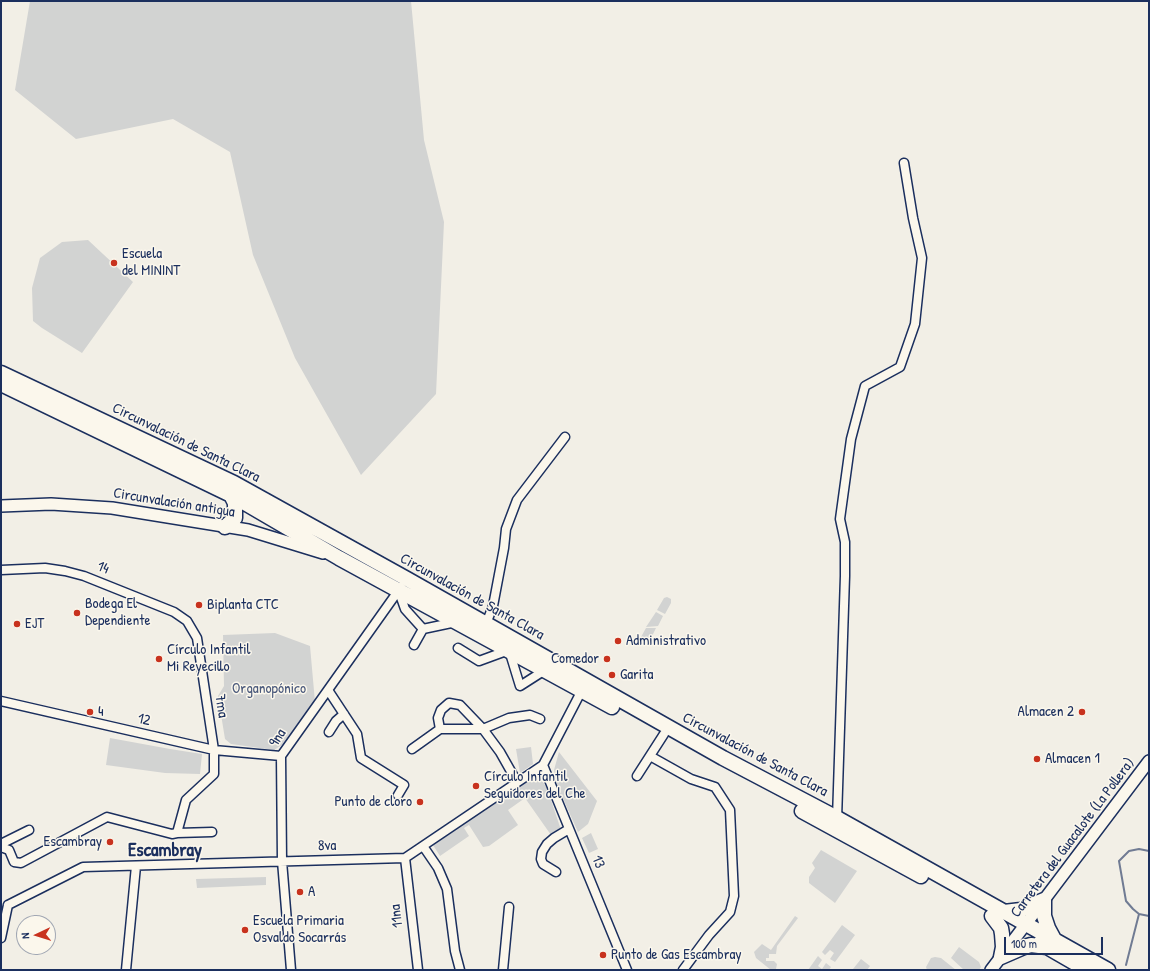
<!DOCTYPE html>
<html>
<head>
<meta charset="utf-8">
<style>
  body { margin:0 }
  #map { position:relative; width:1150px; height:971px; overflow:hidden; background:#f2efe6; font-family:"Patrick Hand",sans-serif }
  canvas { display:block }
  .frame { position:absolute; inset:0; border:2px solid #1b2f5e; pointer-events:none }
  .north { position:absolute; left:16px; top:915px; width:40px; height:40px; box-sizing:border-box; background:#fbf7ec; border:1px solid #a1a7b3; border-radius:50%; rotate:266deg; font-size:11px; font-weight:700; line-height:16px; text-align:center; color:#1b2f5e }
  .north::after { content:''; display:block; margin:auto; width:14px; height:18px; background:#c8321e; clip-path:polygon(50% 0,100% 100%,50% 72%,0 100%) }
  .scale { position:absolute; left:1004px; top:937px; width:99px; height:18px; box-sizing:border-box; border:2px solid #1b2f5e; border-top:0; padding-left:5px; font-size:12px; line-height:14px; white-space:nowrap; color:#1b2f5e; -webkit-text-stroke:3px #fbf7ec; paint-order:stroke }
</style>
</head>
<body>
<div id="map">
<canvas width="1150" height="971"></canvas>
<div class="frame"></div>
<div class="north">N</div>
<div class="scale">100 m</div>
</div>
<script>
const g = document.querySelector('canvas').getContext('2d');
g.lineJoin = 'round';
function fillPath(path, color) {
  g.fillStyle = color;
  g.fill(path, 'evenodd');
}
function shape(rows) {
  const path = new Path2D();
  for (const r of rows) {
    path.moveTo(r[0], r[1]);
    for (let i = 2; i < r.length; i += 2) path.lineTo(r[i], r[i + 1]);
  }
  return path;
}
function trace(path, color, width, dash) {
  g.strokeStyle = color;
  g.lineWidth = width;
  g.lineCap = dash ? 'butt' : 'round';
  g.setLineDash(dash || []);
  g.stroke(path);
}
function drawText(font, color, halo, rows, align = 'center') {
  g.font = font + ' "Patrick Hand",sans-serif';
  g.lineWidth = 3;
  g.setLineDash([]);
  g.textBaseline = 'middle';
  g.strokeStyle = halo;
  g.fillStyle = color;
  for (const [text, x, y, turn = 0] of rows) {
    g.save();
    g.translate(x, y);
    g.rotate((+turn || 0) * Math.PI / 180);
    g.textAlign = isNaN(turn) ? turn : align;
    if (halo) g.strokeText(text, 0, 0);
    g.fillText(text, 0, 0);
    g.restore();
  }
}
const green = shape([
  [30,1,411,1,424,140,444,222,436,394,361,475,295,358,253,255,230,152,173,119,76,139,15,90],
  [88,240,133,282,82,353,42,328,33,321,32,288,40,258,62,242],
  [667,597,671,599,671,603,665,614,657,610,664,598],
  [656,612,663,616,658,626,646,627],
  [646,628,656,628,649,642,643,641,641,637],
  [275,633,310,646,315,702,285,743,274,750,231,744,225,739,218,696,224,686,223,635],
  [110,738,170,749,202,754,200,774,165,773,106,765],
  [531,747,533,764,520,773,516,749],
  [559,752,597,801,588,824,578,832,556,783,554,770],
  [536,778,543,782,547,788,561,830,551,835,525,798,508,810,518,825,489,846,483,847,469,825,464,828,469,836,440,856,433,845,529,780],
  [591,833,598,849,589,853,582,838],
  [821,850,857,871,835,903,809,883,809,877,815,868,812,863],
  [266,877,266,885,197,888,196,879],
  [795,916,798,918,777,946,776,954,769,954,769,958,766,958,766,961,774,961,777,964,776,969,771,970,756,958,754,952,762,944,771,950],
  [842,925,855,935,835,962,830,959,834,953,830,950,825,955,822,952],
  [959,947,979,962,981,967,979,970,964,970,951,958],
  [818,956,822,960,818,966,822,969,826,963,831,967,829,970,808,970],
  [935,957,941,958,956,970,927,970,926,967,931,958],
  [861,959,870,966,867,970,855,970,853,969]
]);
const stream = shape([
  [1139,914,1149,916],
  [1126,965,1139,914,1133,909,1126,901,1119,861,1129,851,1139,849,1149,851]
]);
const street = shape([
  [1,570,45,568,65,571,84,576,174,612,187,621,197,638,214,750,214,774,186,800,177,833],
  [399,592,405,609,423,629,456,622],
  [486,624,493,606,504,548,506,529,517,500,565,437],
  [414,645,423,629],
  [458,648,479,661,509,650,520,686,545,670],
  [328,690,357,734,361,758,404,785,398,795],
  [1,701,214,750,281,756],
  [440,729,438,718,441,710,449,703,460,705,483,729,500,752,517,782],
  [329,732,336,721,344,714],
  [412,749,440,729,483,729,509,718,530,715,540,719],
  [650,756,691,779,715,787,730,810,734,896,730,912,709,935,683,970],
  [543,765,627,970],
  [637,776,664,734],
  [837,819,845,576,845,542,840,519,851,439,865,386,900,367,915,324,922,258,913,218,904,163],
  [1,844,29,830],
  [423,846,438,868,447,889,455,951,460,970],
  [1,847,9,850,14,862,21,863,107,817,172,834,177,833,212,832],
  [405,858,418,970],
  [556,872,543,864,541,859,542,852,547,844,554,838,569,829],
  [8,905,83,867,405,858,543,765,582,690],
  [1,938,8,905],
  [126,970,136,866],
  [291,970,282,861,281,756,401,587],
  [503,970,509,907]
]);
const secondary = shape([
  [1,506,51,504,112,508,248,530,323,553],
  [991,970,1149,761]
]);
const highway = shape([
  [1,373,234,483,407,579,723,758,837,818,1108,970],
  [1,384,231,495,339,558,612,707],
  [225,527,235,518,235,503,231,495],
  [802,811,921,876],
  [1004,912,1021,910,1044,900,1044,916,1048,928,1055,941],
  [992,916,1001,928,1002,934,1003,947,1001,957],
  [1040,943,1087,970],
  [1001,957,1024,947,1031,945,1047,947]
]);
const markers = [
  [114,263,4,"#c8321e"],
  [199,605,4,"#c8321e"],
  [77,613,4,"#c8321e"],
  [17,624,4,"#c8321e"],
  [618,641,4,"#c8321e"],
  [159,659,4,"#c8321e"],
  [607,659,4,"#c8321e"],
  [612,675,4,"#c8321e"],
  [90,712,4,"#c8321e"],
  [1082,712,4,"#c8321e"],
  [1037,759,4,"#c8321e"],
  [476,786,4,"#c8321e"],
  [420,802,4,"#c8321e"],
  [110,842,4,"#c8321e"],
  [300,892,4,"#c8321e"],
  [245,930,4,"#c8321e"],
  [603,955,4,"#c8321e"]
];
const poiNames = [
  ["Escuela",122,254],
  ["del MININT",122,271],
  ["Bodega El",85,604],
  ["Dependiente",85,621],
  ["Biplanta CTC",207,605],
  ["EJT",25,624],
  ["Administrativo",626,641],
  ["Círculo Infantil",167,650],
  ["Mi Reyecillo",167,667],
  ["Comedor",599,659,"right"],
  ["Garita",620,675],
  ["4",98,712],
  ["Almacen 2",1074,712,"right"],
  ["Almacen 1",1045,759],
  ["Círculo Infantil",484,777],
  ["Seguidores del Che",484,794],
  ["Punto de cloro",412,802,"right"],
  ["Escambray",102,842,"right"],
  ["A",308,892],
  ["Escuela Primaria",253,921],
  ["Osvaldo Socarrás",253,938],
  ["Punto de Gas Escambray",611,955]
];
const streetNames = [
  ["Circunvalación de Santa Clara",186,443,26],
  ["Circunvalación antigua",174,503,9],
  ["14",103,568,22],
  ["Circunvalación de Santa Clara",472,597,29],
  ["7ma",221,706,81],
  ["12",144,720,13],
  ["9na",278,738,-58],
  ["Circunvalación de Santa Clara",755,755,28],
  ["Carretera del Guacalote (La Pollera)",1073,838,-53],
  ["8va",327,846,-1],
  ["13",598,862,68],
  ["11na",397,916,-97]
];
const parkNames = [
  ["Organopónico",269,689]
];
const districtNames = [
  ["Escambray",165,851]
];
fillPath(green, '#d2d3d2');
trace(stream, '#707b93', 2);
trace(street, '#1b2f5e', 11);
trace(secondary, '#1b2f5e', 14);
trace(highway, '#1b2f5e', 17);
trace(street, '#fbf7ec', 8);
trace(secondary, '#fbf7ec', 11);
trace(highway, '#fbf7ec', 14);
for (const [x, y, r, color] of markers) {
  const dot = new Path2D();
  dot.arc(x, y, r, 0, 2 * Math.PI);
  g.fillStyle = color;
  g.fill(dot);
  trace(dot, '#fbf7ec', 1.5);
}
drawText('15px', '#1b2f5e', '#fbf7ec', poiNames, 'left');
drawText('15px', '#1b2f5e', '#fbf7ec', streetNames);
drawText('15px', '#49587b', '#fbf7ec', parkNames);
drawText('bold 19px', '#1b2f5e', '#fbf7ec', districtNames);
</script>
</body>
</html>
